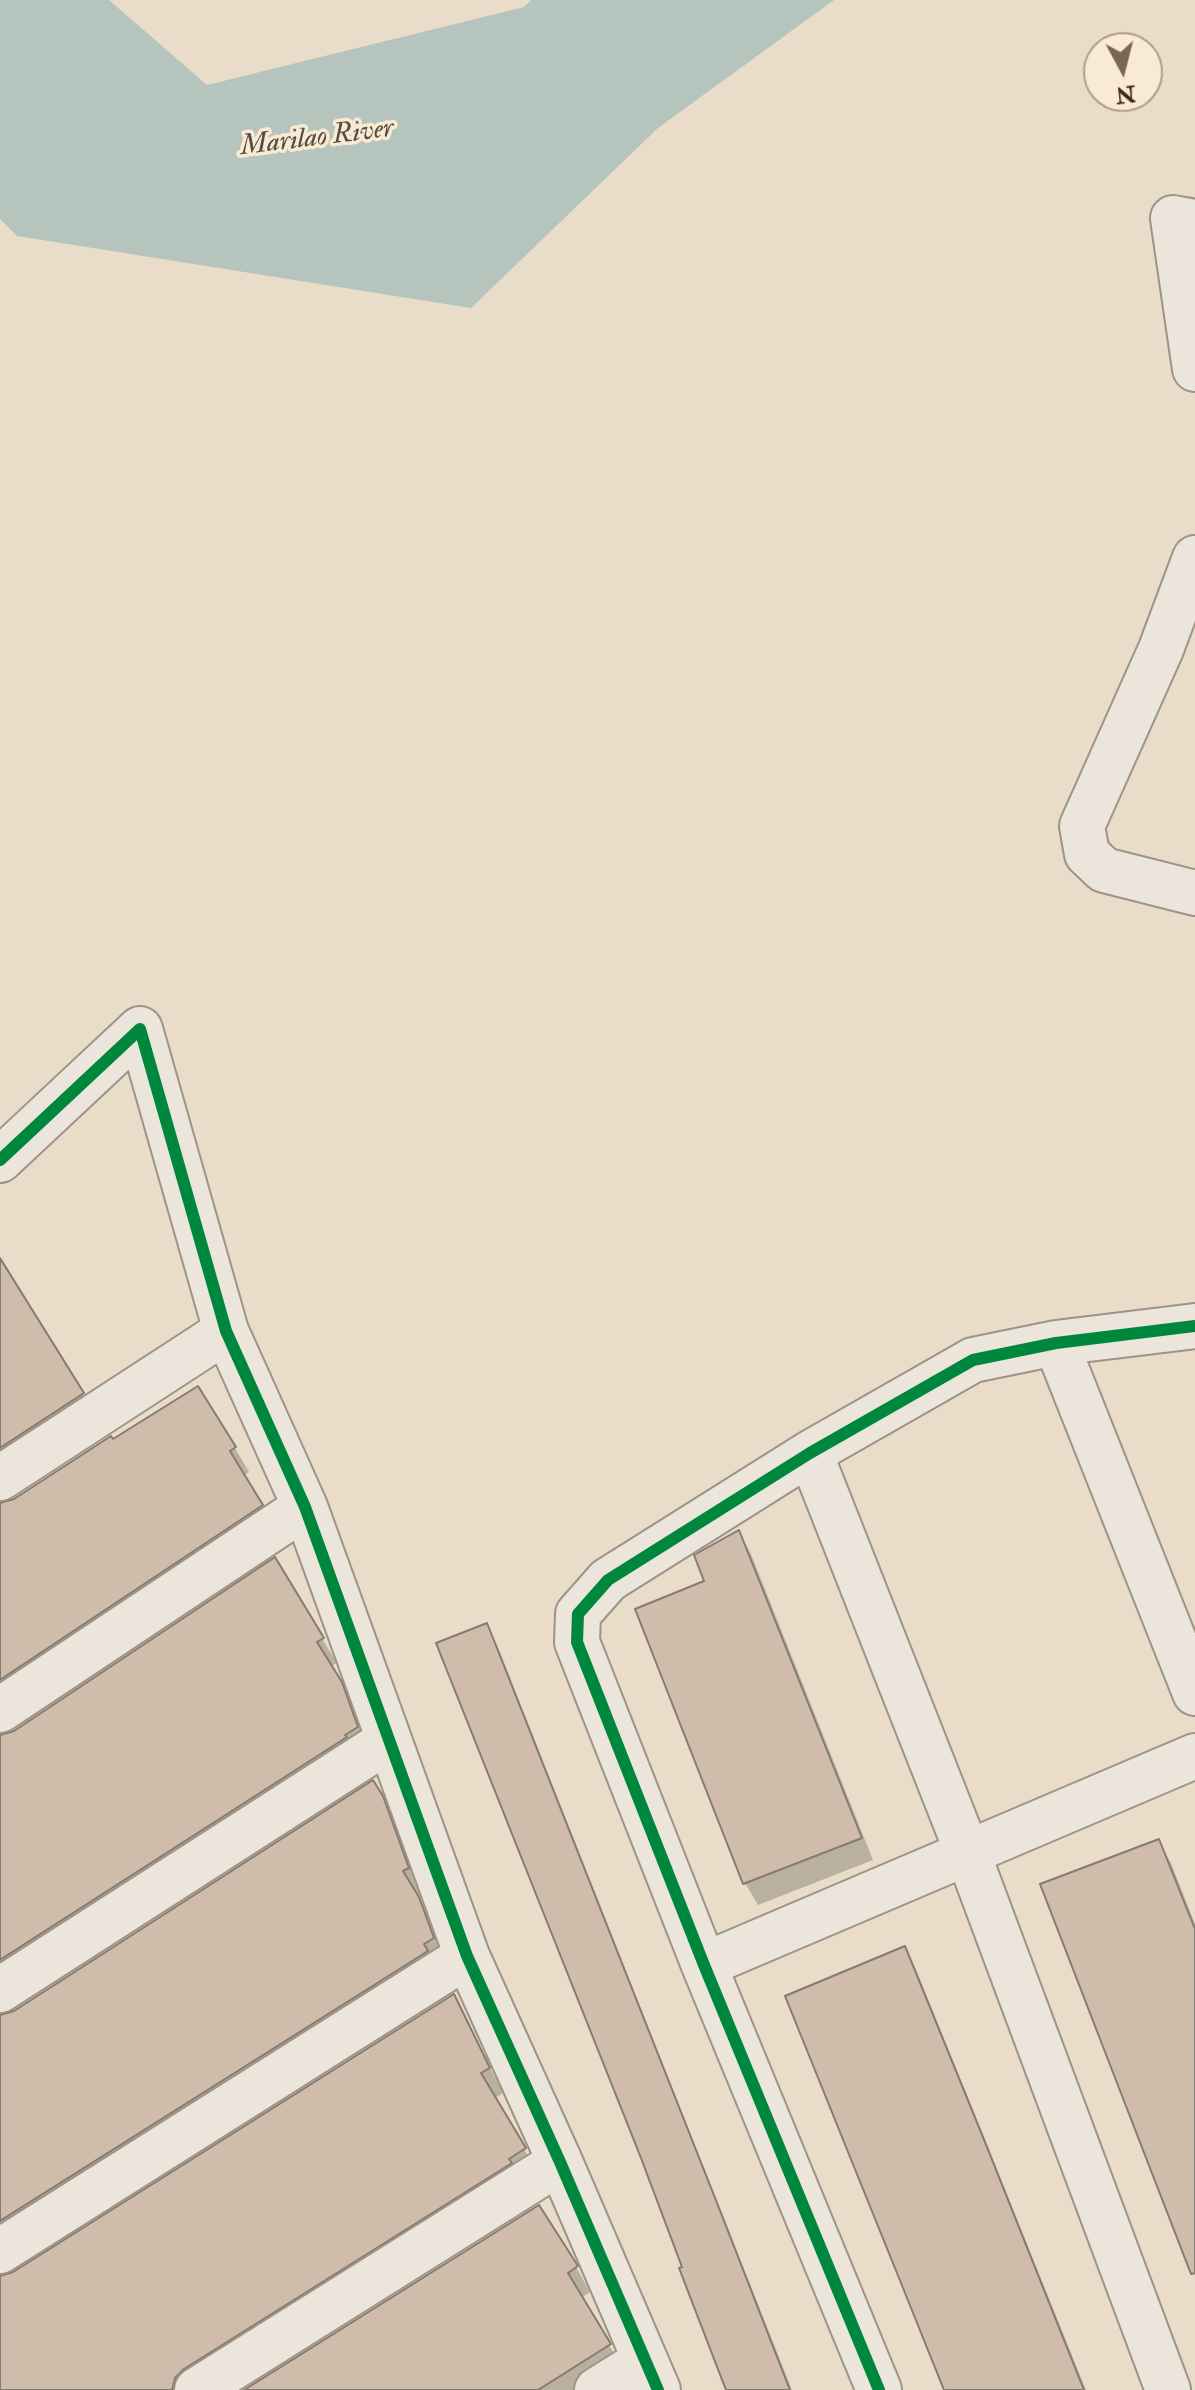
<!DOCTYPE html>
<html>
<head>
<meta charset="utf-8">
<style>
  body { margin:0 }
  #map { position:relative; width:1195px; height:2390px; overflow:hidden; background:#e9dcc9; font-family:"IM FELL Double Pica",serif }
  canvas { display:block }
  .north { position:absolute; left:1083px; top:32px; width:80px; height:80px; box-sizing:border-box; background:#f9ead3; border:2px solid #af9c89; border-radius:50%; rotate:173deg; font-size:22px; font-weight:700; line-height:32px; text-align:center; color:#3f271a }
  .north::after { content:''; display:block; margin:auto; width:28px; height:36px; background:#7a6657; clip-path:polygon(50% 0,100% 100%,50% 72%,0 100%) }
</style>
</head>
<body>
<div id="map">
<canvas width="1195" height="2390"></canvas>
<div class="north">N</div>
</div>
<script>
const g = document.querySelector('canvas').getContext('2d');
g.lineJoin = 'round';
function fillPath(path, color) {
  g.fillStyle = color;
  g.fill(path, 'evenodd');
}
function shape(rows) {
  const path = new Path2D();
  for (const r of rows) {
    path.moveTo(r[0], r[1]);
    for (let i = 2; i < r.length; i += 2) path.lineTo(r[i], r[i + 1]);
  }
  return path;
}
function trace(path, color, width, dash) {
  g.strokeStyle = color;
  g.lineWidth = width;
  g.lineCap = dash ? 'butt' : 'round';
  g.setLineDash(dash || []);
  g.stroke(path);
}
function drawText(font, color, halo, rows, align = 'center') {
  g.font = font + ' "IM FELL Double Pica",serif';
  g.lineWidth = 7;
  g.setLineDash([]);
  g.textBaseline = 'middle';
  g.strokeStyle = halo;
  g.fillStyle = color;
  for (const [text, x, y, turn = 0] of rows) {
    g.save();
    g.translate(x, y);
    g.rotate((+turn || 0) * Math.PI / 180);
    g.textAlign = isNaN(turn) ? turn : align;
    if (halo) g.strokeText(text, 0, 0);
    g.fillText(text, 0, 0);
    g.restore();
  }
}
const water = shape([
  [0,0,109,0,207,85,524,7,531,0,834,0,658,128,471,308,17,236,0,219]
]);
const shadow = shape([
  [0,1261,23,1294,97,1419,0,1482],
  [112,1442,235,1448,249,1472,243,1476,276,1531,0,1714,0,1505,14,1501],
  [739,1533,751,1554,873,1860,758,1905,745,1883,707,1582],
  [274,1560,337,1663,330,1667,355,1709,370,1752,0,1994,0,1737,15,1733],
  [486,1625,498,1647,792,2390,729,2390,687,2274],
  [372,1783,396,1823,421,1893,416,1896,432,1924,447,1963,0,2255,0,2017,14,2013],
  [1158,1841,1171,1863,1195,1924,1195,2276,1043,1885],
  [904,1948,916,1970,1086,2390,946,2390],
  [454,1996,503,2093,494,2099,539,2174,203,2390,0,2390,0,2278,14,2274],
  [576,2267,590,2292,581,2298,624,2370,599,2390,248,2390]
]);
const building = shape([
  [0,1258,84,1393,0,1448,0,1258],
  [198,1386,236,1447,230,1451,263,1505,0,1680,0,1503,14,1499,111,1436,113,1439,198,1386],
  [739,1530,862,1838,743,1884,635,1609,704,1581,694,1555,739,1530],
  [275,1557,324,1638,317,1642,342,1682,358,1727,345,1735,347,1737,0,1960,0,1735,14,1731,275,1557],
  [487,1623,719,2208,790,2390,726,2390,679,2268,682,2267,641,2158,436,1643,487,1623],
  [373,1780,383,1796,409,1868,403,1871,419,1897,434,1938,424,1944,428,1951,0,2221,0,2015,14,2011,373,1780],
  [1159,1839,1195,1929,1195,2273,1191,2274,1040,1884,1159,1839],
  [905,1946,985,2142,1084,2390,944,2390,903,2288,785,1996,905,1946],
  [454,1994,490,2068,481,2073,526,2148,509,2159,512,2163,184,2369,175,2378,172,2390,0,2390,0,2276,13,2272,454,1994],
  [539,2205,578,2266,568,2273,611,2344,538,2390,244,2390,539,2205]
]);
const street = shape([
  [1195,222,1173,218,1195,369],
  [1195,558,1161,649,1082,826,1087,854,1104,870,1195,893],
  [0,1160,140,1029,226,1331,305,1507,467,1956,560,2162,658,2390],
  [1056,1343,1195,1693],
  [810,1453,968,1854,1168,2390],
  [0,1478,226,1331],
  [0,1710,305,1507],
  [704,1965,1195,1756],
  [0,1990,389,1740],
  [0,2251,467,1956],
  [197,2390,560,2162],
  [597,2390,645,2360],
  [879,2390,704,1965,577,1642,578,1614,608,1580,810,1453,973,1360,1056,1343,1195,1326]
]);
const cycleway = shape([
  [0,1160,140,1029,226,1331,305,1507,467,1956,560,2162,658,2390],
  [879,2390,704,1965,577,1642,578,1614,608,1580,810,1453,973,1360,1056,1343,1195,1326]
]);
const waterNames = [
  ["Marilao River",317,139,-7]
];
fillPath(water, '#b6c4be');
fillPath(shadow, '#0003');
fillPath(building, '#cfbcab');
trace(building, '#857b6f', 2);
trace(street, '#9d9386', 48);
trace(street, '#ece5dc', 44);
trace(cycleway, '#00873e', 12);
drawText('italic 28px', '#574c42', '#f9ead3', waterNames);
</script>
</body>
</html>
